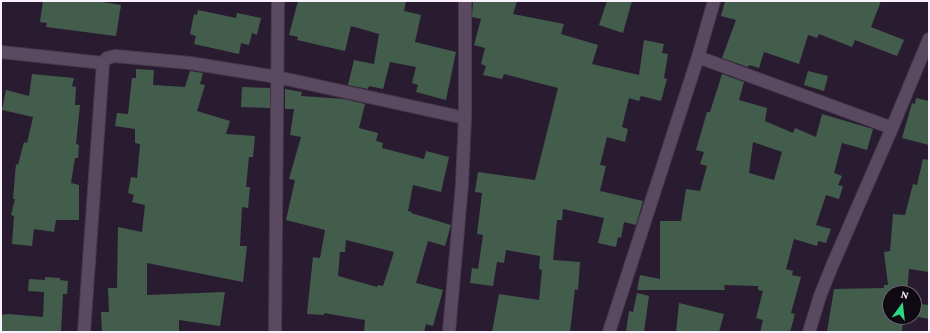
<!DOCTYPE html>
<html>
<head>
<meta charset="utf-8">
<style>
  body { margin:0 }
  #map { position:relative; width:930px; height:333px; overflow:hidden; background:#2a1c30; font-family:"Crimson Pro",serif }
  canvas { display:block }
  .frame { position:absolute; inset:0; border:2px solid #faf1ff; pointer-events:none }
  .north { position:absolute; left:882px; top:285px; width:40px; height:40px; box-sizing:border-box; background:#0f0912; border:1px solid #6d6671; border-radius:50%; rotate:15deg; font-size:11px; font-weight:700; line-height:16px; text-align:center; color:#faf1ff }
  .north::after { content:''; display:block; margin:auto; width:14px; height:18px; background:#2cd884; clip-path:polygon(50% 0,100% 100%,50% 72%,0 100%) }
</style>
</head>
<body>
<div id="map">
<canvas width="930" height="333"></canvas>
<div class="frame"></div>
<div class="north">N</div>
</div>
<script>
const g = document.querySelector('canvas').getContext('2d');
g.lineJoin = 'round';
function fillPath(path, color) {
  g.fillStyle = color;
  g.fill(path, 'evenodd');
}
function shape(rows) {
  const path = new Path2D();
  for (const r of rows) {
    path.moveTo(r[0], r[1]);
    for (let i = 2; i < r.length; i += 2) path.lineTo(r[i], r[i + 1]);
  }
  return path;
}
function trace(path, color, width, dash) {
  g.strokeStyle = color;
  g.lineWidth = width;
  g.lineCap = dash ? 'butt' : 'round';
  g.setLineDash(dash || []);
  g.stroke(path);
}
const building = shape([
  [43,1,96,1,121,5,116,36,46,27,47,23,40,22],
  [298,1,406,1,404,11,421,15,415,42,456,52,446,100,416,92,418,85,412,83,416,67,390,62,383,89,369,86,368,89,348,85,354,60,374,64,379,34,351,26,345,51,297,40,298,37,289,35],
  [473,1,517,1,513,14,564,24,561,34,598,45,592,64,639,75,644,40,664,44,662,53,668,54,664,78,667,79,661,101,641,96,639,101,629,98,622,127,628,129,625,142,607,137,600,165,606,166,600,191,643,201,636,225,624,222,621,238,618,237,616,247,598,243,604,218,563,209,562,220,557,220,553,260,580,262,578,290,575,289,570,332,492,332,499,294,539,300,542,270,539,269,540,256,506,250,504,263,497,262,493,286,470,283,472,268,478,269,483,235,477,234,482,193,475,192,478,172,535,180,558,88,504,74,502,79,483,75,486,66,481,64,485,48,474,45,481,19,472,17],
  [607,1,632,1,623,33,599,25],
  [725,1,881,1,871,27,904,40,897,56,855,40,852,47,819,34,817,38,808,35,799,64,764,52,759,68,749,65,748,67,722,58,736,20,721,16],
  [198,10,236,18,237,13,261,18,257,35,252,33,249,45,241,43,239,54,194,44,196,36,190,34,194,14,197,15],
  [136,69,154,70,153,85,185,87,190,71,203,73,200,84,205,85,197,111,230,121,226,134,255,136,253,157,249,157,246,187,250,187,248,208,242,207,240,246,247,246,243,282,147,263,147,295,225,292,220,326,179,320,179,332,102,332,101,312,109,312,108,288,117,288,118,227,142,232,145,205,132,202,134,195,128,193,131,177,137,178,140,144,135,143,135,129,115,126,117,113,128,114,132,78,136,78],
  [808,71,828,76,824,91,804,85],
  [32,74,74,78,72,86,76,87,75,105,80,105,76,144,79,145,78,158,75,158,71,183,79,185,79,220,56,220,54,232,34,229,32,246,12,244,14,216,11,215,15,199,13,199,16,164,18,165,24,142,27,143,33,117,2,110,6,90,29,96],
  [722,74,744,82,739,100,767,108,765,121,793,133,795,128,816,137,822,114,873,129,867,150,842,143,834,173,842,176,838,185,843,186,839,199,826,195,816,225,831,229,826,243,818,241,817,246,794,239,786,269,793,271,792,275,801,277,791,313,795,314,790,332,760,332,763,320,756,318,763,291,758,290,758,286,724,285,725,290,637,290,640,275,660,279,660,221,681,221,686,189,700,191,707,166,700,164,704,152,696,150,707,112,710,112],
  [753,142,782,152,774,180,749,173],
  [242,87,270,88,270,108,241,107],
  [285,89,302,92,301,96,344,99,365,104,359,128,378,133,376,141,383,143,382,148,424,159,426,151,449,157,441,192,413,185,408,211,412,212,411,213,451,225,445,246,428,241,416,283,443,290,433,326,426,324,424,332,364,332,365,320,324,313,324,315,307,314,313,257,320,258,325,230,286,220,295,180,289,179,301,137,290,135,294,109,285,109],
  [346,240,394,252,383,286,378,285,377,287,338,276,340,252,345,252],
  [916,98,929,101,929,145,902,138,912,103,915,104],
  [923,159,929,160,929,272,909,269,907,293,890,293,890,317,903,317,902,332,827,332,834,289,884,288,884,285,888,285,884,252,890,251,893,214,905,215,913,184,917,185],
  [45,277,60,278,60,280,68,281,67,294,63,294,61,332,1,332,1,315,8,314,43,317,44,292,28,291,29,279,45,280],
  [637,293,649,296,644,332,626,332,629,311,633,312],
  [679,303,724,314,719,332,676,332],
  [914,303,929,305,929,319,914,316]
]);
const minor = shape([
  [1,52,103,63,84,332],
  [698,57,892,128],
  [103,63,107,58,115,56,190,63,277,77,465,118],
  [275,332,278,1],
  [449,332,462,184,465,118,465,1],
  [609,332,698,57,714,1],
  [809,332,820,296,832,266,892,128,929,39]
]);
fillPath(building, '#435d4c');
trace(minor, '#463a4b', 14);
trace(minor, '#5a4a61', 12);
</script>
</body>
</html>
